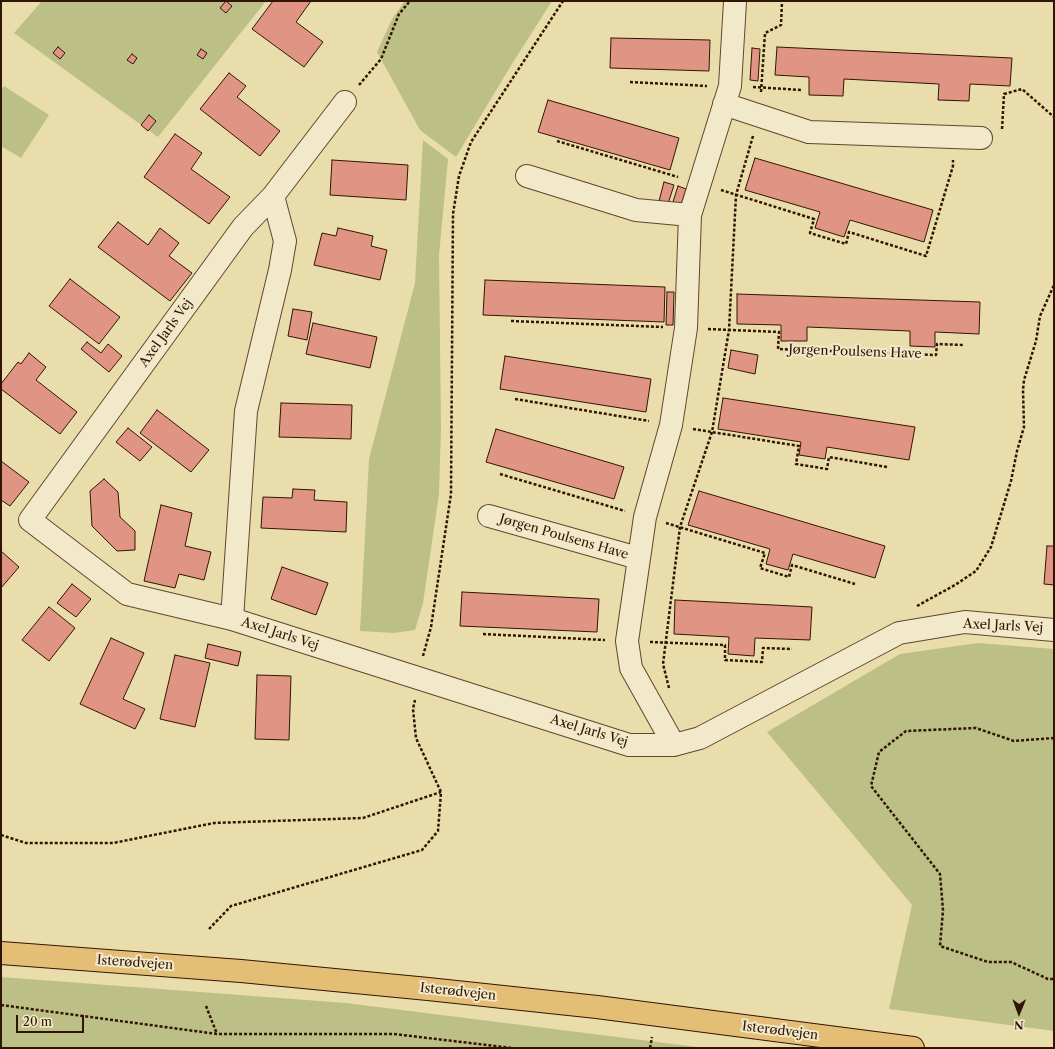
<!DOCTYPE html>
<html>
<head>
<meta charset="utf-8">
<style>
  body { margin:0 }
  #map { position:relative; width:1055px; height:1049px; overflow:hidden; background:#eaddac; font-family:"Libre Caslon Text",serif }
  canvas { display:block }
  .frame { position:absolute; inset:0; border:2px solid #321404; pointer-events:none }
  .north { position:absolute; left:999px; top:993px; width:40px; height:40px; -webkit-text-stroke:3px #f1e9c9; paint-order:stroke; rotate:181deg; font-size:11px; font-weight:700; line-height:16px; text-align:center; color:#321404 }
  .north::after { content:''; display:block; margin:auto; width:14px; height:18px; background:#321404; clip-path:polygon(50% 0,100% 100%,50% 72%,0 100%) }
  .scale { position:absolute; left:16px; top:1015px; width:68px; height:18px; box-sizing:border-box; border:2px solid #321404; border-top:0; padding-left:5px; font-size:12px; line-height:14px; white-space:nowrap; color:#321404; -webkit-text-stroke:3px #f1e9c9; paint-order:stroke }
</style>
</head>
<body>
<div id="map">
<canvas width="1055" height="1049"></canvas>
<div class="frame"></div>
<div class="north">N</div>
<div class="scale">20 m</div>
</div>
<script>
const g = document.querySelector('canvas').getContext('2d');
g.lineJoin = 'round';
function fillPath(path, color) {
  g.fillStyle = color;
  g.fill(path, 'evenodd');
}
function shape(rows) {
  const path = new Path2D();
  for (const r of rows) {
    path.moveTo(r[0], r[1]);
    for (let i = 2; i < r.length; i += 2) path.lineTo(r[i], r[i + 1]);
  }
  return path;
}
function trace(path, color, width, dash) {
  g.strokeStyle = color;
  g.lineWidth = width;
  g.lineCap = dash ? 'butt' : 'round';
  g.setLineDash(dash || []);
  g.stroke(path);
}
function drawText(font, color, halo, rows, align = 'center') {
  g.font = font + ' "Libre Caslon Text",serif';
  g.lineWidth = 4;
  g.setLineDash([]);
  g.textBaseline = 'middle';
  g.strokeStyle = halo;
  g.fillStyle = color;
  for (const [text, x, y, turn = 0] of rows) {
    g.save();
    g.translate(x, y);
    g.rotate((+turn || 0) * Math.PI / 180);
    g.textAlign = isNaN(turn) ? turn : align;
    if (halo) g.strokeText(text, 0, 0);
    g.fillText(text, 0, 0);
    g.restore();
  }
}
const green = shape([
  [42,1,266,1,158,137,14,33],
  [405,1,552,1,510,67,456,157,420,130,377,52,392,19],
  [4,86,49,115,21,158,1,146,1,90],
  [423,140,448,159,439,255,441,428,439,494,423,603,415,630,394,633,360,631,369,459,415,283],
  [978,643,1054,649,1054,1031,889,1009,912,905,767,732,900,654],
  [1,977,346,1003,705,1048,1,1048]
]);
const building = shape([
  [226,1,232,6,226,13,220,8,226,1],
  [273,1,311,1,296,22,323,42,304,67,252,29,273,1],
  [611,38,710,40,709,71,610,68,611,38],
  [58,47,65,53,60,59,53,53,58,47],
  [777,47,1012,58,1010,86,970,84,969,101,938,100,939,84,844,79,843,96,809,95,809,77,775,75,777,47],
  [752,48,760,49,758,81,750,80,752,48],
  [201,49,207,53,203,59,197,55,201,49],
  [132,54,137,58,133,64,127,60,132,54],
  [229,73,246,86,237,97,280,131,260,156,200,109,229,73],
  [548,100,679,138,670,170,538,132,548,100],
  [149,115,156,121,148,131,141,125,149,115],
  [175,134,202,153,191,169,230,197,209,224,144,177,175,134],
  [755,158,933,210,924,242,850,220,844,237,815,228,820,212,745,190,755,158],
  [332,160,408,165,406,200,330,195,332,160],
  [664,182,674,185,668,204,659,201,664,182],
  [678,186,686,189,680,208,672,205,678,186],
  [118,222,148,245,160,228,179,243,169,256,192,273,170,301,98,247,118,222],
  [338,228,373,236,371,246,387,250,380,280,314,265,322,233,336,236,338,228],
  [70,279,120,317,99,344,49,306,70,279],
  [485,280,665,287,664,322,483,315,485,280],
  [667,292,674,292,673,325,666,325,667,292],
  [737,294,980,302,979,334,935,332,935,347,910,346,910,331,807,327,807,341,781,341,781,325,737,324,737,294],
  [293,309,312,312,307,340,288,336,293,309],
  [313,323,377,337,370,368,306,354,313,323],
  [87,342,101,353,108,344,122,356,109,372,81,349,87,342],
  [731,350,758,355,755,374,728,368,731,350],
  [29,353,46,367,36,380,77,412,60,434,1,389,1,384,18,362,21,364,29,353],
  [505,356,651,379,646,412,500,389,505,356],
  [723,398,915,427,909,460,827,447,825,459,799,455,801,442,718,429,723,398],
  [281,403,352,405,351,439,279,437,281,403],
  [157,410,209,450,191,472,140,433,157,410],
  [128,428,152,447,140,461,116,442,128,428],
  [496,429,624,467,614,499,486,462,496,429],
  [1,461,29,482,10,506,1,500,1,461],
  [104,479,118,492,120,517,135,531,135,550,117,551,92,526,90,491,104,479],
  [293,489,315,490,314,500,347,502,346,532,261,528,263,497,292,498,293,489],
  [699,491,885,546,875,578,793,554,788,570,766,564,770,549,688,525,699,491],
  [161,505,192,513,185,546,211,552,204,580,179,574,175,588,144,581,161,505],
  [1047,546,1054,546,1054,585,1044,584,1047,546],
  [1,551,19,567,1,588,1,551],
  [282,567,328,583,316,615,271,599,282,567],
  [72,584,91,599,76,617,57,603,72,584],
  [462,592,599,599,597,632,460,626,462,592],
  [675,600,812,607,810,640,755,638,754,656,728,654,729,637,674,634,675,600],
  [49,607,75,628,49,661,22,640,49,607],
  [111,638,144,653,123,699,145,709,135,729,80,704,111,638],
  [208,644,241,652,238,666,205,658,208,644],
  [175,655,210,663,195,727,160,719,175,655],
  [257,675,291,676,289,740,255,739,257,675]
]);
const path = shape([
  [630,82,707,86],
  [359,85,381,59,399,14,410,1],
  [753,87,802,90],
  [761,92,765,33,781,25,782,1],
  [1002,129,1004,94,1022,89,1054,117],
  [557,141,678,177],
  [721,190,814,219,810,233,846,244,849,232,926,256,953,166,953,160],
  [511,321,663,327],
  [708,329,779,332,778,349,936,355,937,344,963,345],
  [515,399,649,421],
  [693,429,799,446,796,464,827,469,829,457,887,467],
  [500,474,625,511],
  [666,523,765,553,760,568,789,577,792,565,855,584],
  [917,606,955,585,976,571,991,547,1011,481,1017,451,1024,427,1023,390,1024,380,1036,341,1040,316,1054,285],
  [483,634,605,640],
  [650,642,725,645,725,660,762,662,763,648,792,649],
  [423,656,431,627,451,494,453,214,459,176,471,142,563,1],
  [669,688,663,664,680,527,712,432,729,330,736,195,753,136],
  [1054,738,1014,741,976,728,906,731,879,752,871,786,940,874,943,910,940,946,988,962,1011,962,1048,979,1054,979],
  [1,835,26,843,113,843,214,823,363,818,441,792],
  [209,929,231,906,422,850,438,831,441,792,416,738,413,709,415,700],
  [1,1005,217,1034,394,1034,512,1048],
  [206,1006,217,1034],
  [650,1048,652,1037]
]);
const minor = shape([
  [345,102,273,196,243,227,30,520,127,594,232,619,629,745,674,745,700,738,899,633,965,622,1054,630],
  [724,104,809,132,981,138],
  [527,176,636,210,690,215],
  [489,516,638,558],
  [232,619,246,411,280,270,285,241,273,196],
  [674,745,631,668,627,641,645,517,671,425,686,328,690,215,730,86,735,2]
]);
const highway = shape([
  [1,953,241,971,428,989,597,1007,913,1048]
]);
const streetNames = [
  ["Axel Jarls Vej",166,333,-54],
  ["Jørgen Poulsens Have",855,352,2],
  ["Jørgen Poulsens Have",564,537,16],
  ["Axel Jarls Vej",1003,626,3],
  ["Axel Jarls Vej",280,634,18],
  ["Axel Jarls Vej",589,731,17],
  ["Isterødvejen",135,963,4],
  ["Isterødvejen",458,992,6],
  ["Isterødvejen",780,1031,7]
];
fillPath(green, '#bcbf86');
fillPath(building, '#e09584');
trace(building, '#321404', 1);
trace(minor, '#60462e', 24);
trace(highway, '#321404', 24);
trace(path, '#321404', 2.5, [3, 2]);
trace(minor, '#f1e9c9', 22);
trace(highway, '#e5be76', 22);
drawText('13px', '#321404', '#f1e9c9', streetNames);
</script>
</body>
</html>
